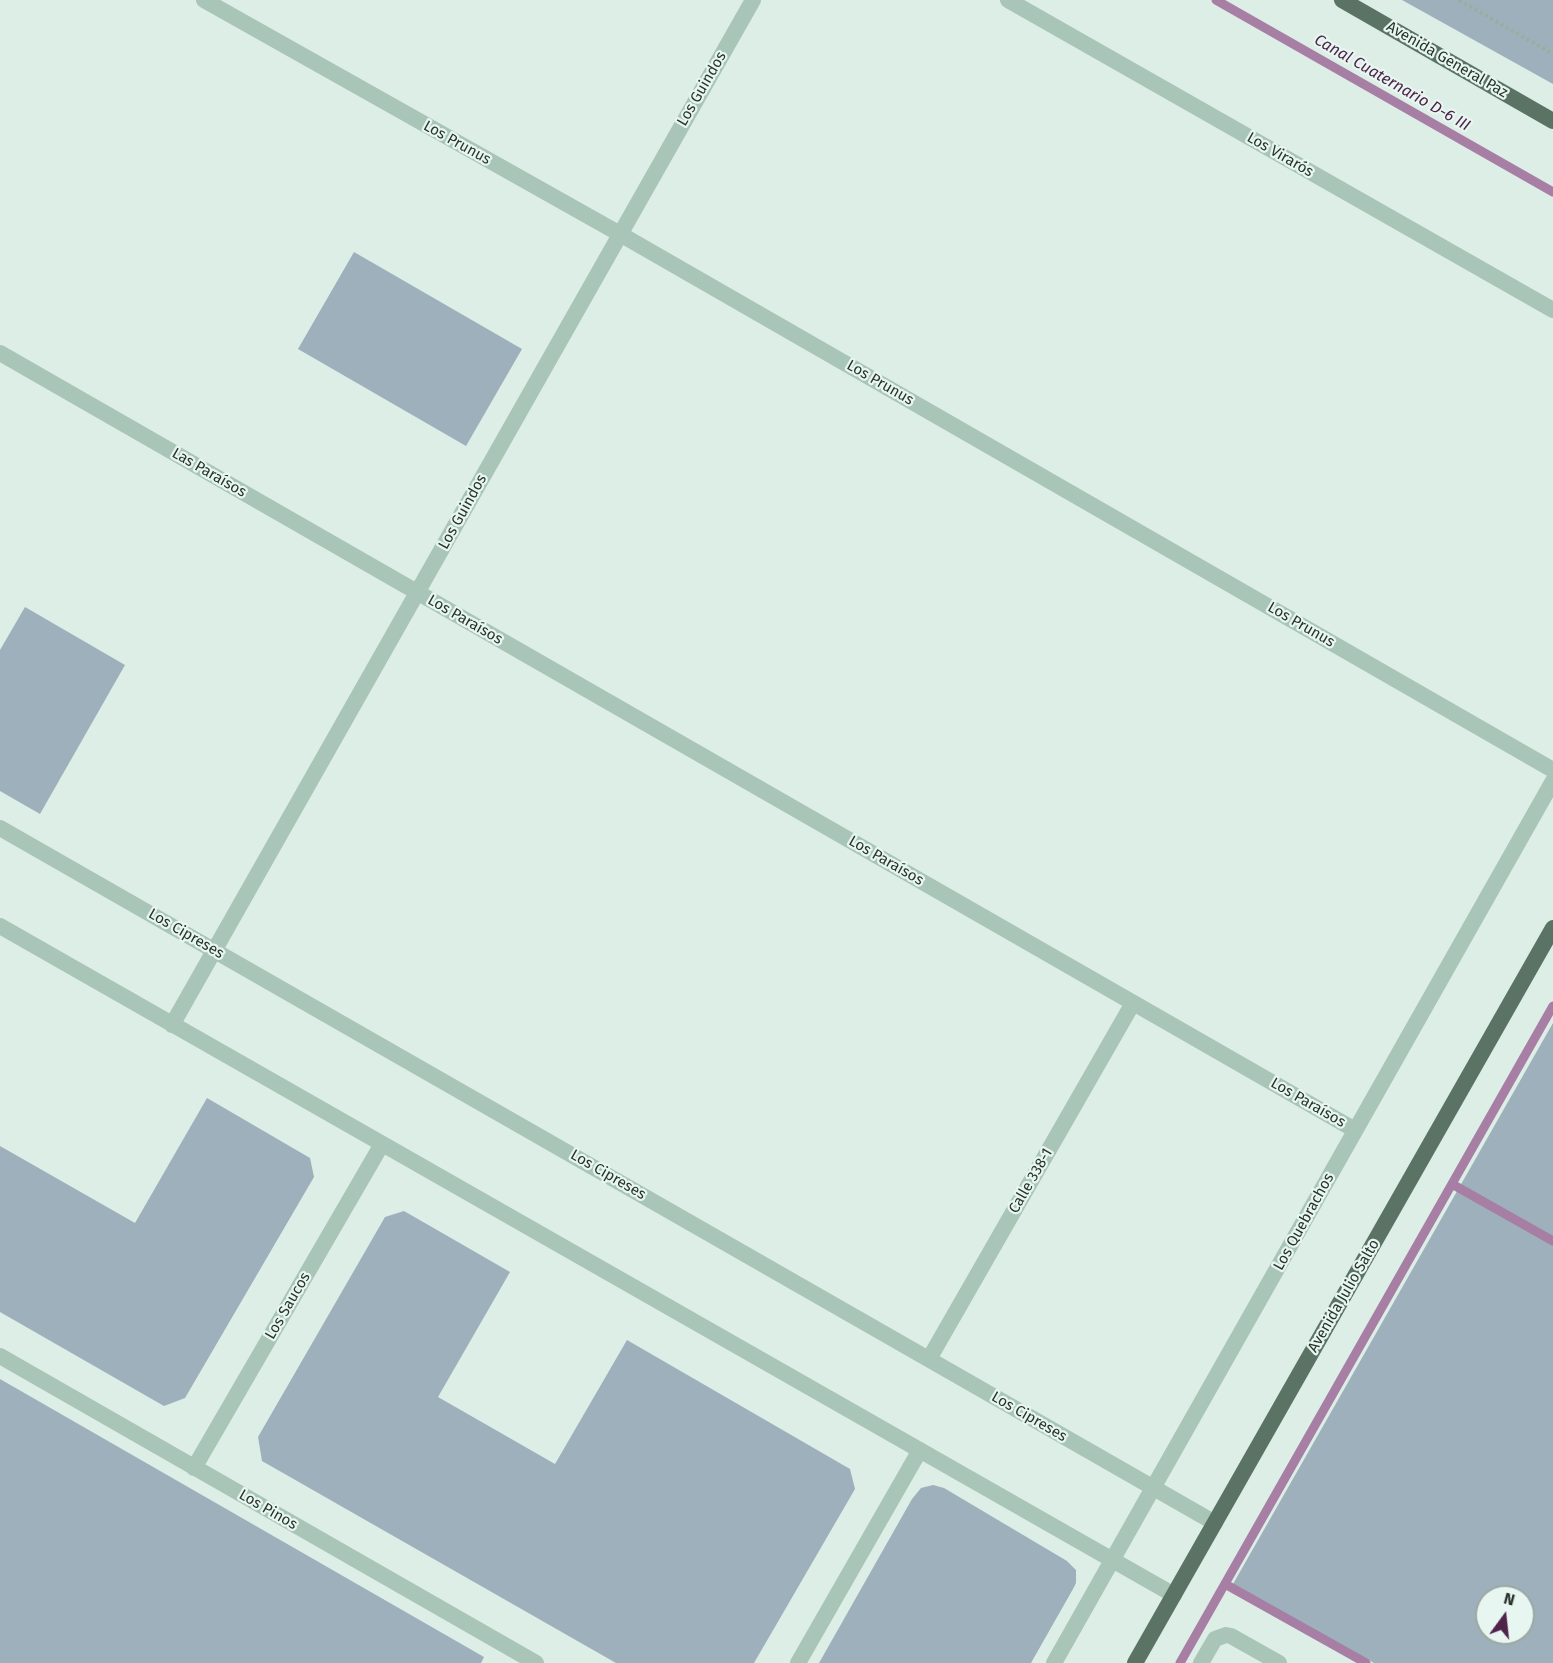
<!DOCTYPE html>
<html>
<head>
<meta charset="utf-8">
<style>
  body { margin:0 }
  #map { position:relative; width:1553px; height:1663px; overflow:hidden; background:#dceee6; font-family:"Fira Sans",sans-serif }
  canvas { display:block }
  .north { position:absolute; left:1475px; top:1585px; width:60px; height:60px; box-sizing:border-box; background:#e7f6f0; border:2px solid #9ba8a2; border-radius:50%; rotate:15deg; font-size:16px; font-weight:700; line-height:24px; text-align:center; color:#28332c }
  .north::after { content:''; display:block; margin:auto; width:21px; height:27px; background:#4f234a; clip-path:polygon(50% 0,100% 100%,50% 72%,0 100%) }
</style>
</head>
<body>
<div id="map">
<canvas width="1553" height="1663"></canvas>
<div class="north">N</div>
</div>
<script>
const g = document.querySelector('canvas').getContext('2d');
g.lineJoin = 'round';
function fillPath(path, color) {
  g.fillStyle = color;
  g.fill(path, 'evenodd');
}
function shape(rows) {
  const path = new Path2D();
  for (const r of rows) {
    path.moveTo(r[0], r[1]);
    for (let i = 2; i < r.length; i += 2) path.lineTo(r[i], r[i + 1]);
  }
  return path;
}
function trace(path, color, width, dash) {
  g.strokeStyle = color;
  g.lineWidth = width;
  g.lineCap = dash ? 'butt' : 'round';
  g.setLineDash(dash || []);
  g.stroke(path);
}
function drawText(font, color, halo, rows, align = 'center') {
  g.font = font + ' "Fira Sans",sans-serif';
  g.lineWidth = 4.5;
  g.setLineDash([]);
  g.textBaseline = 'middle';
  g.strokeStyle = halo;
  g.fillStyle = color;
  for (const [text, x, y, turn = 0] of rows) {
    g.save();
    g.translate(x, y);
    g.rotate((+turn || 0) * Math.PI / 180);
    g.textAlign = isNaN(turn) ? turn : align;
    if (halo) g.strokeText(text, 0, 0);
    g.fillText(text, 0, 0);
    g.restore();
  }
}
const green = shape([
  [1402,0,1553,0,1553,84],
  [354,252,522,349,466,446,298,349],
  [25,607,125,665,40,814,0,791,0,650],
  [1553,1023,1553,1663,1374,1663,1233,1584],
  [1487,1597,1523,1597,1523,1633,1487,1633],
  [207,1098,310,1158,314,1177,185,1398,164,1406,0,1312,0,1146,135,1223],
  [404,1211,510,1272,438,1397,555,1464,627,1340,850,1469,855,1489,754,1663,616,1663,262,1461,258,1437,385,1217],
  [0,1379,484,1657,481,1663,0,1663],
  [933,1485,944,1488,1067,1561,1076,1570,1076,1583,1073,1589,1031,1663,819,1663,912,1499,921,1488]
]);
const stream = shape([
  [1216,0,1553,192],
  [1452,1184,1553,1241],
  [1225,1584,1366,1663],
  [1180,1663,1553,1006]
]);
const path = shape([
  [1459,0,1553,54]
]);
const service = shape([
  [1201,1663,1215,1639,1226,1635,1231,1636,1279,1663]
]);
const minor = shape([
  [204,0,620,234,1553,770],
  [1008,0,1553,310],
  [0,353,1355,1130],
  [0,828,1215,1523],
  [0,926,1174,1595],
  [172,1025,753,0],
  [0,1356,536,1663],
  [929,1359,1133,1003],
  [194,1468,382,1144],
  [798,1663,920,1450],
  [1054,1663,1553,781]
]);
const primary = shape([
  [1342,0,1553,121],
  [1135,1663,1553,928]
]);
const streetNames = [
  ["Avenida General Paz",1447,60,30],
  ["Los Guindos",702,89,-60],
  ["Los Prunus",457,143,29],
  ["Los Virarós",1280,155,30],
  ["Los Prunus",880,383,30],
  ["Las Paraísos",209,473,30],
  ["Los Guindos",463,512,-61],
  ["Los Paraísos",465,620,30],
  ["Los Prunus",1301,625,30],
  ["Los Paraísos",886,861,30],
  ["Los Cipreses",186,934,30],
  ["Los Paraísos",1308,1103,30],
  ["Los Cipreses",608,1175,30],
  ["Calle 338-1",1031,1181,-60],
  ["Los Quebrachos",1304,1222,-61],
  ["Avenida Julio Salto",1344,1296,-60],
  ["Los Saucos",288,1306,-60],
  ["Los Cipreses",1029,1417,30],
  ["Los Pinos",268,1510,30]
];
const waterNames = [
  ["Canal Cuaternario D-6 III",1392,83,30]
];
fillPath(green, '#9eb0bb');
trace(stream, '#a77ea4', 9);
trace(path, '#94b0a1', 4, [3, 3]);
trace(service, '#a9c5b7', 16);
trace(minor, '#a9c5b7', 16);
trace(primary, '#5b7364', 16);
drawText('15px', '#28332c', '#e7f6f0', streetNames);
drawText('italic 16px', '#4f234a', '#e7f6f0', waterNames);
</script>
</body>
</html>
